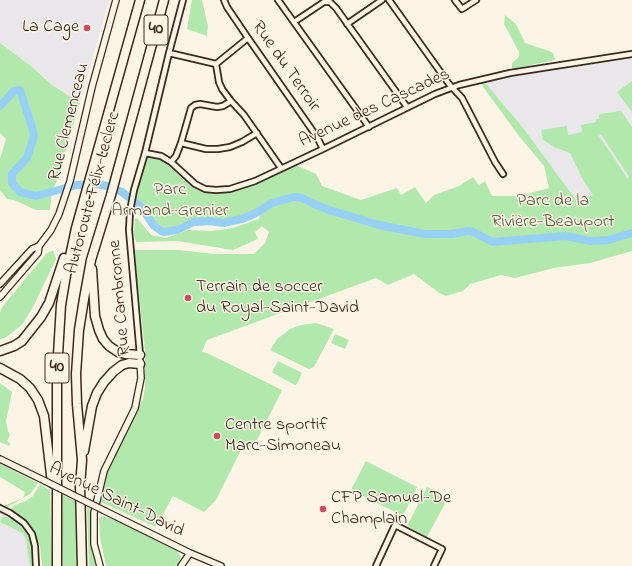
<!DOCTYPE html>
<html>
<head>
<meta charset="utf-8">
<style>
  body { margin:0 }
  canvas { display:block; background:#fcf5e5 }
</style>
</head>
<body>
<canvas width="632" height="566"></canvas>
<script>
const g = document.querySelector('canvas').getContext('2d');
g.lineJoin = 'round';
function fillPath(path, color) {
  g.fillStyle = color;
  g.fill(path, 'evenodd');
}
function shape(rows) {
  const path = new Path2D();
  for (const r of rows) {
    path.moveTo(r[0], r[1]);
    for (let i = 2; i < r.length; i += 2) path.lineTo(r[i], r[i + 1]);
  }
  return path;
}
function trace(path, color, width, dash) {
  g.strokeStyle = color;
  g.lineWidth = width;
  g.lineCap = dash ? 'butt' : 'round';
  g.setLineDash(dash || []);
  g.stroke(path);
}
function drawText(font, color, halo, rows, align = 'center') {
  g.font = font + ' "Indie Flower",sans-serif';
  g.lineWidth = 3;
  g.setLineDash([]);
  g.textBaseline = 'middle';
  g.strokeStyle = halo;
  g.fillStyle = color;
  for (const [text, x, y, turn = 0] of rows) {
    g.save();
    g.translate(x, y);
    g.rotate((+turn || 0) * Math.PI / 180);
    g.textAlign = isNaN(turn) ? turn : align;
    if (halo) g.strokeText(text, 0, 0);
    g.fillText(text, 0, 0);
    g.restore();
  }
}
const built = shape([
  [0,0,109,0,80,103,52,85,31,66,0,43],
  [632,54,632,180,612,197,580,198,576,200,524,129,482,79],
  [0,508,24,523,32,534,36,566,0,566]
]);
const green = shape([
  [192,0,202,0,208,26,207,36,187,29],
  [505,15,516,24,525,43,549,51,553,53,555,60,512,69,512,63,519,57,519,52,504,24],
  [0,43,31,66,52,85,80,103,56,183,52,190,50,210,36,210,14,200,7,199,0,190,0,159,6,139,0,133],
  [482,79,524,129,576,200,593,195,583,180,570,153,556,148,543,140,541,130,567,126,568,135,582,132,581,125,596,122,596,119,599,119,599,114,621,111,632,127,632,251,590,263,554,268,515,278,501,275,470,284,463,291,446,296,439,293,414,274,388,285,376,278,207,340,202,352,207,353,282,390,253,448,244,444,216,500,204,512,173,496,156,527,101,502,105,479,113,457,143,399,145,388,145,350,134,250,179,250,214,254,254,254,265,243,269,232,262,226,255,232,258,239,233,250,177,241,136,242,134,234,135,219,137,218,151,235,166,238,188,230,212,231,233,228,259,219,262,209,261,208,240,218,229,219,194,219,171,229,160,228,152,221,144,207,136,198,147,156,162,160,185,181,195,189,204,192,221,192,238,188,296,162,298,166,316,174,322,186,361,200,397,188,401,195,415,187,426,203,434,195,459,186,473,177,479,185,485,181,492,196,519,196,549,188,544,166,519,136,478,80],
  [601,134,629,177,628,179,599,136],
  [632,81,632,112,617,92],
  [53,250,56,259,33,307,22,325,5,338,0,339,0,313,2,307,46,254],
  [316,323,334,329,314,367,309,369,270,350,277,339,290,329,301,325],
  [335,334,349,340,345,349,331,343],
  [278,361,302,373,297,384,295,385,273,373,272,372],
  [0,383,12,392,6,421,8,431,10,435,7,441,11,444,9,446,0,442],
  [366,461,417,487,403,516,351,490],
  [0,464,38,483,30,494,6,508,3,506,23,498,25,492,0,477],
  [40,484,49,490,50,489,52,566,42,566,40,546,32,528,18,515,9,510,15,505,26,501,33,496],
  [427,487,448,498,427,537,407,526],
  [61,494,75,501,77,566,63,566],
  [87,507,92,510,92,545,96,566,89,566],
  [102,516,113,519,177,551,181,557,178,564,175,566,106,566,100,537,99,519],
  [2,517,7,517,15,521,26,531,32,545,35,566,30,566,26,540,24,535,22,533,0,522]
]);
const river = shape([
  [0,106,14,91,20,90,33,130,34,136,27,158,12,174,12,183,20,192,36,196,77,185,97,184,107,186,122,192,141,207,154,226,163,232,177,230,194,222,210,221,223,223,242,219,256,213,272,203,294,197,302,198,314,204,329,210,379,225,425,234,452,234,467,231,473,232,493,242,565,236,590,241,608,240,632,233]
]);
const minor = shape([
  [224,0,227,7,248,38,317,137,323,149],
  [278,0,369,127],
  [389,0,449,84,462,98,495,162,503,174],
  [455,0,462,9,476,0],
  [294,22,324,2,330,2,336,8,407,107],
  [347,24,382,0],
  [169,53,216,64,248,38],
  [216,64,219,82,222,89,231,101,244,115,281,168],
  [181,143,206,149,218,149,230,147,242,142,257,133],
  [145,153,161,156,171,162,195,184,205,189,216,190,230,189,255,181,323,149,435,94,459,85,510,73,632,54],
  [171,162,176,156,181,143,191,108,195,105,200,104,217,107,223,106,231,101],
  [140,355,129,230,130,211,134,190,145,153,169,53,183,0],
  [0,508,10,513,24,523,32,534,35,546,36,566],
  [376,566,395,525,442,549,434,566]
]);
const tertiary = shape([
  [0,284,32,249,39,246,51,230,59,214,70,181,92,87,116,0],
  [0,297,38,253,39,246],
  [0,459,45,481],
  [105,511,190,553,221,566],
  [100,566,94,544,94,513,104,471,135,408,141,378,140,361],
  [181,566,190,553]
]);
const motorway = shape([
  [92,269,95,316,99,330,103,339,109,346,118,352,125,354,140,355],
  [0,351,14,346,22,341,41,317,49,303,64,258],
  [0,368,20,379,30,388,38,400,44,416,52,483],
  [84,451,92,406,97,393,104,382,113,372,122,365,129,363,140,364],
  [57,566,57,371,61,305,66,275,76,228,140,0],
  [82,566,80,486,82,460,77,404,76,374,79,330,84,299,91,260,111,195,164,0]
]);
const tertiaryBridge = shape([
  [45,481,105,511]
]);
const markers = [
  [87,28,4,"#d1495b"],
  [188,298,4,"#d1495b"],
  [217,436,4,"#d1495b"],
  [323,509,4,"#d1495b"]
];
const shields = [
  [156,30,24],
  [57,368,24]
];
const shieldNames = [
  ["40",156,30],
  ["40",57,368]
];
const poiNames = [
  ["La Cage",79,28,"right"],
  ["Terrain de soccer",196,288],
  ["du Royal-Saint-David",196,309],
  ["Centre sportif",225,426],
  ["Marc-Simoneau",225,447],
  ["CFP Samuel-De",331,499],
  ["Champlain",331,520]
];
const streetNames = [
  ["Rue du Terroir",285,67,55],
  ["Avenue des Cascades",375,109,-25],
  ["Rue Clemenceau",70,122,-76],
  ["Autoroute Félix-Leclerc",94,193,-75],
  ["Rue Cambronne",121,298,-95],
  ["Avenue Saint-David",116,501,26]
];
const parkNames = [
  ["Parc",170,191],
  ["Armand-Grenier",170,212],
  ["Parc de la",553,202],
  ["Rivière-Beauport",553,223]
];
fillPath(built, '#eae7eb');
fillPath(green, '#b1e9ac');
trace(river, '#97d0f7', 8);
trace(minor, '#3b2a1e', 8);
trace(tertiary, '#3b2a1e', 8);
trace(motorway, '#3b2a1e', 11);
trace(minor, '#fcf5e5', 4.5);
trace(tertiary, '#fcf5e5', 5.5);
trace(motorway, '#fcf5e5', 8);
trace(tertiaryBridge, '#3b2a1e', 8, []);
trace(tertiaryBridge, '#fcf5e5', 5.5);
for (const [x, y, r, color] of markers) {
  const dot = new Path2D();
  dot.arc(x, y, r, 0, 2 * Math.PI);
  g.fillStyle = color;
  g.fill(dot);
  trace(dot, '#fcf5e5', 1.5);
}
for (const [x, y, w] of shields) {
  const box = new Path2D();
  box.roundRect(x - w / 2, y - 15, w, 30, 3);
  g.fillStyle = '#fcf5e5';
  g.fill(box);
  trace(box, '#3b2a1e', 1);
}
drawText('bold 17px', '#3b2a1e', null, shieldNames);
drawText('18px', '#3b2a1e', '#fcf5e5', poiNames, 'left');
drawText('18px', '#3b2a1e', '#fcf5e5', streetNames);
drawText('18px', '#585a42', '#fcf5e5', parkNames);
</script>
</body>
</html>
